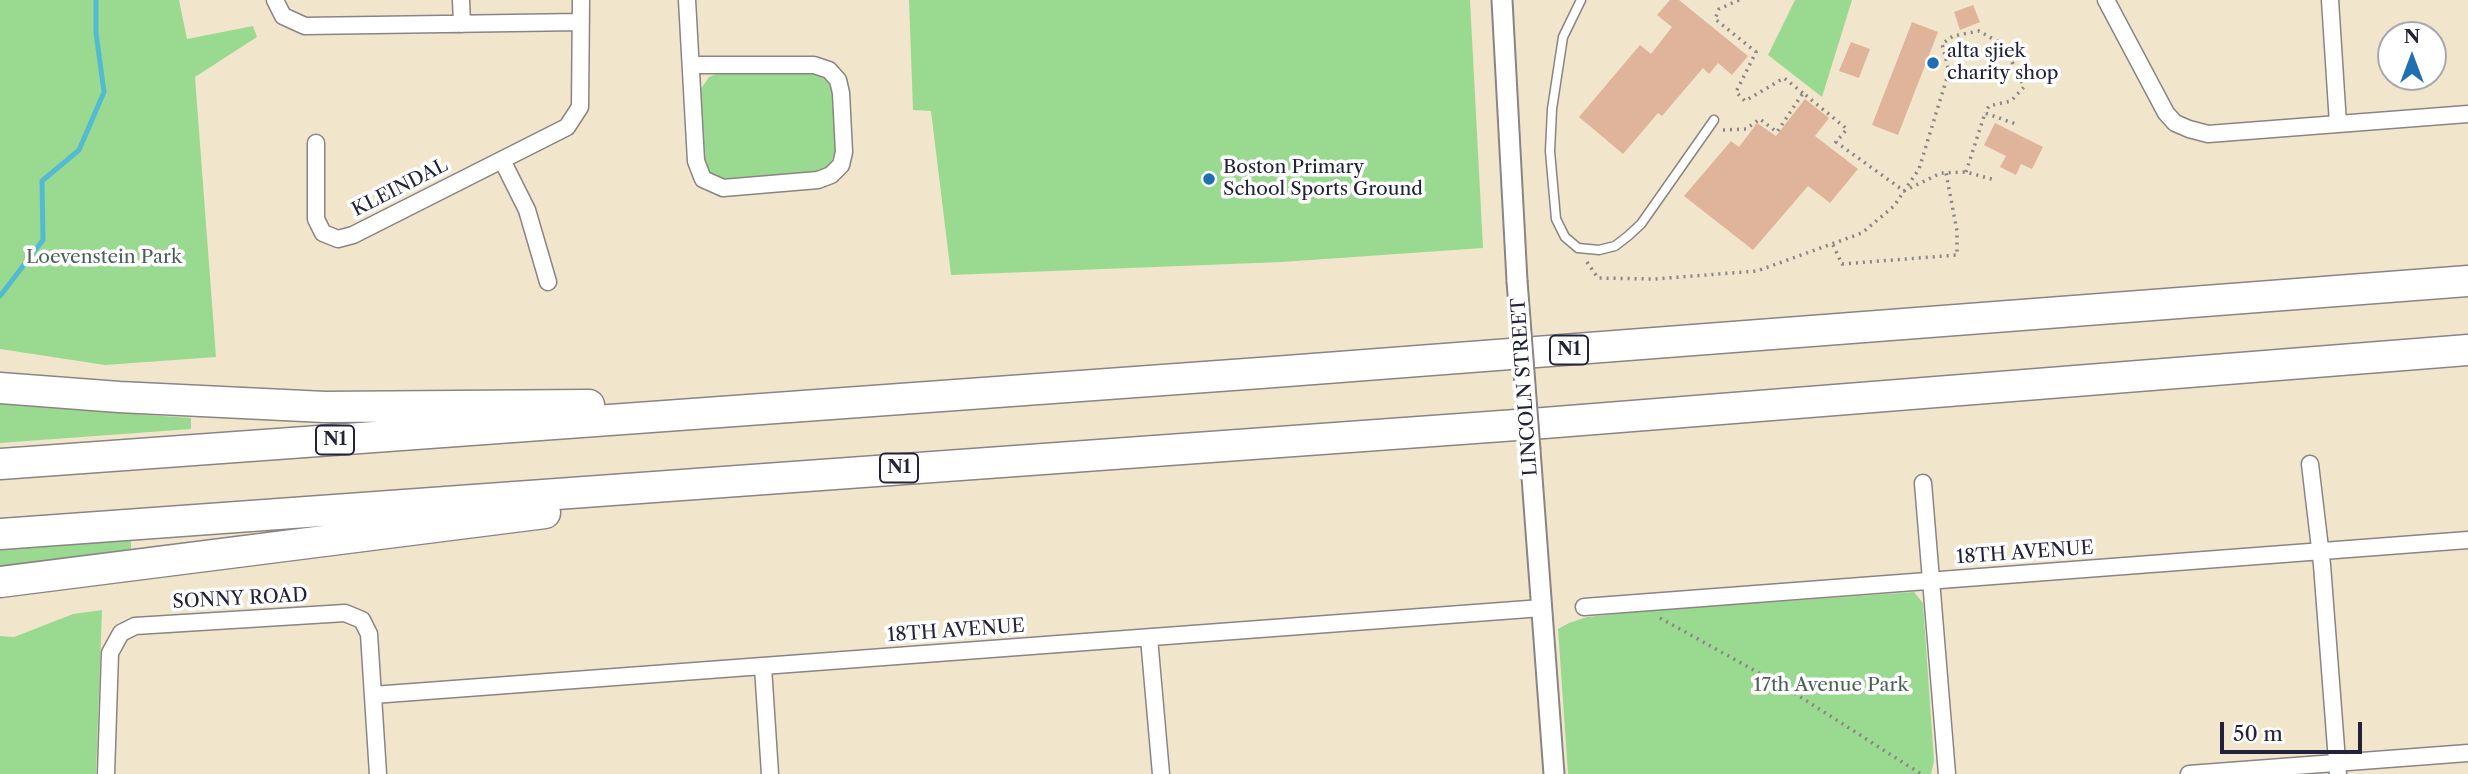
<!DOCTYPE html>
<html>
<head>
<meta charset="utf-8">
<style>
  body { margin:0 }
  #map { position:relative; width:2468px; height:774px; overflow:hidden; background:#f1e6cc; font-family:"Libre Caslon Text",serif }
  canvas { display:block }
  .north { position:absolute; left:2377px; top:21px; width:70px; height:70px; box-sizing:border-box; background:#fff; border:2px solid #a7a7b1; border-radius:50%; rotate:0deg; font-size:19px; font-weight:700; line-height:28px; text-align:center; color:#22223b }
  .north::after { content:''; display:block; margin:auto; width:24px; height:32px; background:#1f6fb2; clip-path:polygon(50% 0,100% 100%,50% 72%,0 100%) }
  .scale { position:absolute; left:2220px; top:722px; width:142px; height:32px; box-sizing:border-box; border:4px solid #22223b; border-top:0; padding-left:9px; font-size:21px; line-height:24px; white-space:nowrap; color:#22223b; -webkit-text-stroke:5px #fff; paint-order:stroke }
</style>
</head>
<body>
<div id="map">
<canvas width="2468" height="774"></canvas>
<div class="north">N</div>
<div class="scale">50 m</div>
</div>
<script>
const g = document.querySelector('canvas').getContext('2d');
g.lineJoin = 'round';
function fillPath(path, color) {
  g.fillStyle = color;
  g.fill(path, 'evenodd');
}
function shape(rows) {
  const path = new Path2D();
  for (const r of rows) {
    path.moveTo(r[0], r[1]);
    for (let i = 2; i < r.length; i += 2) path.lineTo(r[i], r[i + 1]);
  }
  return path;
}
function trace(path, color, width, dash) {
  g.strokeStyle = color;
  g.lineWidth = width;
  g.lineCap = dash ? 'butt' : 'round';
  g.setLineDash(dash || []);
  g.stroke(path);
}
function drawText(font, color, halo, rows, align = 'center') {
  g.font = font + ' "Libre Caslon Text",serif';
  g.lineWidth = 7;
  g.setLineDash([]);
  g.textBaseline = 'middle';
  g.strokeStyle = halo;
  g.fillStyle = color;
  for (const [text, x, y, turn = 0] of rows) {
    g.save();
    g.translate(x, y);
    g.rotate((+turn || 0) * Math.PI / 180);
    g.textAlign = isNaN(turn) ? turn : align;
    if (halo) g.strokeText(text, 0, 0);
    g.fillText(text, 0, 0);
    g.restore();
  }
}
const green = shape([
  [0,0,179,0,187,39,253,26,257,37,195,77,216,357,105,365,0,349],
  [909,0,1470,0,1483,248,1282,262,951,275,931,111,913,110],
  [1795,0,1852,0,1822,97,1768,55],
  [719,73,814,74,827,80,833,92,835,151,830,166,817,172,721,179,711,175,703,162,700,90,709,77],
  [0,404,191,418,191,429,0,443],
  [131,540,131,549,0,566,0,550],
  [1914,592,1923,603,1934,761,1931,774,1568,774,1558,629,1569,623,1587,617,1642,611],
  [102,610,96,774,0,774,0,636,14,637,73,614]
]);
const stream = shape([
  [0,296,43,240,42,181,79,150,104,92,96,33,96,0]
]);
const building = shape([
  [1670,0,1679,0,1748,56,1732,75,1718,63,1709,74,1703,68,1662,116,1658,113,1623,154,1579,117,1640,45,1651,54,1672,27,1657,15],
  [1973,5,1980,22,1960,30,1954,12],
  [1912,22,1938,32,1898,135,1872,125],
  [1851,42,1870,49,1859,78,1839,71],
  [1805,99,1829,118,1815,136,1858,169,1830,203,1808,186,1753,250,1684,196,1731,141,1739,147,1757,123,1776,136],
  [1995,123,2043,147,2032,169,2021,164,2016,175,2000,167,2006,156,1984,145]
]);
const path = shape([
  [1739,0,1719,9,1715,19,1756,52,1736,92,1745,101,1784,78,1803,93],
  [1723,130,1746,129,1760,119,1777,132,1803,93,1847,129,1836,142,1904,191,1941,173,1966,172,1995,180],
  [1966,172,1985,113,2016,124],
  [1833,245,1842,264,1957,255,1957,231,1946,173],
  [1587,262,1598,278,1655,279,1757,271,1862,233,1894,206,1919,169,1949,71,1942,44,1953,36,1979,31,2004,45,2024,87,2011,101,1989,106,1985,113],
  [1660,618,1788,689,1921,774]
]);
const service = shape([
  [1581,0,1563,37,1552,109,1550,151,1556,219,1565,237,1578,248,1599,250,1615,246,1628,236,1641,224,1714,120]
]);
const minor = shape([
  [275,0,283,16,305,26,581,22],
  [461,0,462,24],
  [687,0,696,161,703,179,723,188,818,180,831,175,841,165,844,152,841,93,838,80,829,70,814,65,691,65],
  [2106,0,2166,113,2175,123,2189,129,2208,134,2468,114],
  [2330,0,2338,124],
  [316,143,316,219,323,233,338,239,353,235,567,127,580,107,581,0],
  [502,160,527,210,548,282],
  [2310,464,2322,565,2338,774],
  [1923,483,1947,774],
  [1584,607,2468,540],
  [1149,638,1161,774],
  [763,667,770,774],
  [373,695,1542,608],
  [106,774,110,653,121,633,135,626,345,613,362,620,369,634,378,774],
  [2189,774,2468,753]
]);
const tertiary = shape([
  [1502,0,1517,281],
  [1530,450,1554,774]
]);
const motorway = shape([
  [0,388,119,397,325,407,589,405],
  [0,464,1274,372,2468,281],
  [0,534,1544,423,2468,350],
  [0,582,545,513]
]);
const tertiaryBridge = shape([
  [1517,281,1530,450]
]);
const markers = [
  [1933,63,7,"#1f6fb2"],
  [1209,179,7,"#1f6fb2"]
];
const shields = [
  [1569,350,38],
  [335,440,38],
  [899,468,38]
];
const shieldNames = [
  ["N1",1569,350],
  ["N1",335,440],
  ["N1",899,468]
];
const poiNames = [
  ["alta sjiek",1947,52],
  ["charity shop",1947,74],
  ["Boston Primary",1223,168],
  ["School Sports Ground",1223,190]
];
const streetNames = [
  ["KLEINDAL",400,188,-27],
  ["LINCOLN STREET",1525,387,-94],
  ["18TH AVENUE",2025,553,-4],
  ["SONNY ROAD",240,599,-3],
  ["18TH AVENUE",956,631,-4]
];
const parkNames = [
  ["Loevenstein Park",104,258],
  ["17th Avenue Park",1831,686]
];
fillPath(green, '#9ada90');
trace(stream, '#53bbd1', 5);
fillPath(building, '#dfb49a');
trace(service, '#8a8484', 11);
trace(minor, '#8a8484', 19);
trace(tertiary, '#8a8484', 23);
trace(motorway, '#8a8484', 33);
trace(path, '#8a8484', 3.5, [2, 5]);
trace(service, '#fff', 8);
trace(minor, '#fff', 16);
trace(tertiary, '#fff', 19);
trace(motorway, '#fff', 30);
trace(tertiaryBridge, '#8a8484', 23, []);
trace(tertiaryBridge, '#fff', 19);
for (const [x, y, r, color] of markers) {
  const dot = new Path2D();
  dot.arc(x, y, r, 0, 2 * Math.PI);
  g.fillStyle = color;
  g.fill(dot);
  trace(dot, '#fff', 2.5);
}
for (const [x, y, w] of shields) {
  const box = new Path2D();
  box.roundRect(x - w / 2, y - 14.5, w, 29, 5);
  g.fillStyle = '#fff';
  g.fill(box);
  trace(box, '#22223b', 2);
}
drawText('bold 18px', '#22223b', null, shieldNames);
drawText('19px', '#22223b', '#fff', poiNames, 'left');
drawText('19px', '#22223b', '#fff', streetNames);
drawText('19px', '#4c6259', '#fff', parkNames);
</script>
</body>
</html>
